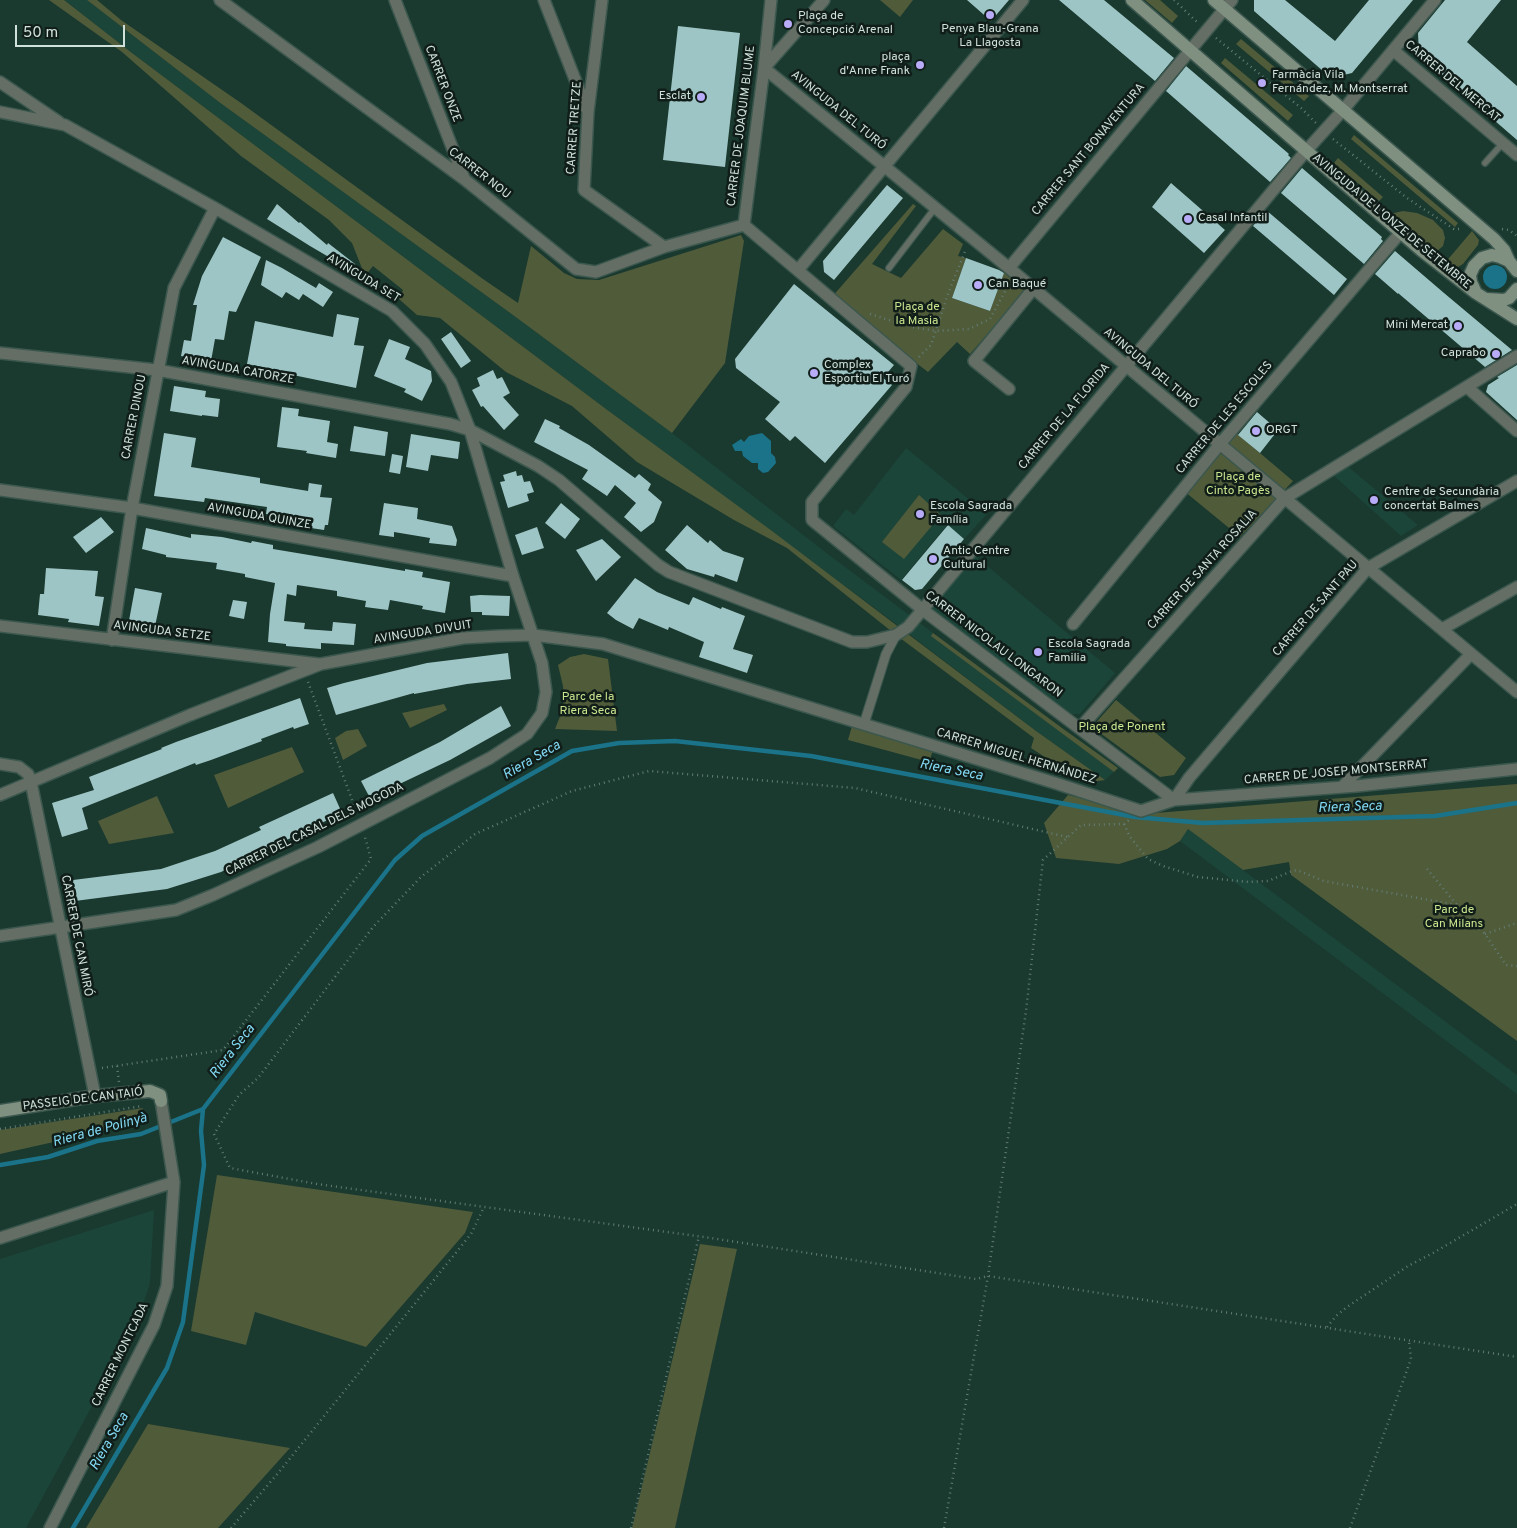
<!DOCTYPE html>
<html>
<head>
<meta charset="utf-8">
<style>
  body { margin:0 }
  #map { position:relative; width:1517px; height:1528px; overflow:hidden; background:#1a392f; font-family:Overpass,sans-serif }
  canvas { display:block }
  .scale { position:absolute; left:15px; top:25px; width:110px; height:22px; box-sizing:border-box; border:2px solid #cfe1da; border-top:0; padding-left:6px; font-size:15px; line-height:18px; white-space:nowrap; color:#cfe1da; -webkit-text-stroke:4px #101d19; paint-order:stroke }
</style>
</head>
<body>
<div id="map">
<canvas width="1517" height="1528"></canvas>
<div class="scale">50 m</div>
</div>
<script>
const g = document.querySelector('canvas').getContext('2d');
g.lineJoin = 'round';
function fillPath(path, color) {
  g.fillStyle = color;
  g.fill(path, 'evenodd');
}
function shape(rows) {
  const path = new Path2D();
  for (const r of rows) {
    if (r.length === 3) {
      path.moveTo(r[0] + r[2], r[1]);
      path.arc(r[0], r[1], r[2], 0, 2 * Math.PI);
      continue;
    }
    path.moveTo(r[0], r[1]);
    for (let i = 2; i < r.length; i += 2) path.lineTo(r[i], r[i + 1]);
  }
  return path;
}
function trace(path, color, width, dash) {
  g.strokeStyle = color;
  g.lineWidth = width;
  g.lineCap = dash ? 'butt' : 'round';
  g.setLineDash(dash || []);
  g.stroke(path);
}
function drawText(font, color, halo, rows, align = 'center') {
  g.font = font + ' Overpass,sans-serif';
  g.lineWidth = 5;
  g.setLineDash([]);
  g.textBaseline = 'middle';
  g.strokeStyle = halo;
  g.fillStyle = color;
  for (const [text, x, y, turn = 0] of rows) {
    g.save();
    g.translate(x, y);
    g.rotate((+turn || 0) * Math.PI / 180);
    g.textAlign = isNaN(turn) ? turn : align;
    if (halo) g.strokeText(text, 0, 0);
    g.fillText(text, 0, 0);
    g.restore();
  }
}
const built = shape([
  [64,0,87,0,219,102,513,315,672,433,829,555,933,633,932,636,1114,772,1105,780,1036,731,895,623,606,409,132,53],
  [906,448,987,514,964,539,947,525,901,580,833,526,846,509,854,515],
  [1346,465,1418,525,1401,536,1332,474],
  [974,555,1115,673,1080,714,1071,714,932,611,931,606],
  [1188,829,1517,1075,1517,1094,1180,841],
  [154,1210,150,1283,137,1323,26,1528,0,1528,0,1259]
]);
const green = shape([
  [49,0,64,0,132,53,606,409,772,531,1036,731,1105,780,1085,783,1031,748,1034,738,896,635,787,548,734,520,637,462,572,406,506,372,440,318,417,315,399,299,403,290,373,266,365,276,352,243,329,220,241,156,122,52],
  [87,0,97,0,121,20,241,103,483,279,518,303,531,246,564,273,577,279,599,280,741,235,744,241,725,363,672,433,513,315,219,102],
  [880,0,913,0,900,17],
  [1145,0,1160,0,1178,16,1172,23],
  [1241,39,1309,96,1304,101,1236,44],
  [1225,58,1293,115,1288,121,1221,63],
  [1354,135,1458,223,1455,227,1351,139],
  [1338,158,1383,197,1379,201,1334,163],
  [913,204,916,206,872,264,901,278,943,229,963,244,958,256,966,258,952,298,990,311,1004,272,1025,291,970,354,957,342,928,372,831,298],
  [1403,211,1417,213,1433,220,1443,230,1445,238,1443,246,1434,254,1390,216,1394,213],
  [1472,231,1479,240,1478,245,1463,264,1458,267,1444,264],
  [1234,431,1293,481,1240,537,1184,491],
  [919,495,941,515,904,559,882,542],
  [933,633,1062,728,1118,768,1114,772,931,636],
  [584,654,608,659,617,731,555,729,561,714,564,699,563,686,558,665,570,657],
  [1116,700,1186,758,1174,775,1160,777,1092,727],
  [444,704,447,710,410,728,402,713],
  [852,726,933,750,929,762,848,740],
  [358,729,367,746,343,760,335,738,346,731],
  [292,747,304,772,228,808,214,775],
  [1517,784,1517,1041,1291,875,1289,862,1243,870,1188,829,1180,841,1167,849,1119,864,1056,858,1044,823,1068,795,1143,814],
  [157,796,174,833,109,844,98,821],
  [143,1108,139,1123,0,1154,0,1130],
  [217,1175,473,1212,465,1233,366,1347,255,1312,246,1345,191,1331],
  [700,1244,737,1249,675,1528,632,1528],
  [148,1424,290,1448,218,1528,86,1528]
]);
const water = shape([
  [1495,277,12],
  [762,433,771,441,771,453,775,457,776,463,768,472,763,473,758,469,758,463,752,463,743,456,742,451,735,451,732,445,741,439,744,442,749,436]
]);
const stream = shape([
  [0,1165,48,1157,97,1141,141,1134,203,1109],
  [73,1528,167,1368,183,1322,204,1165,201,1131,203,1109,395,860,422,836,572,751,619,743,675,741,811,756,1135,817,1203,823,1435,816,1517,803]
]);
const building = shape([
  [967,0,1009,0,991,21],
  [1059,0,1104,0,1174,58,1155,81],
  [1254,0,1285,0,1335,41,1369,0,1413,0,1352,73,1331,78,1254,11],
  [1445,0,1501,0,1467,42,1517,86,1517,140,1419,55,1418,33],
  [678,26,740,33,725,167,663,160],
  [1186,66,1289,154,1288,155,1291,158,1270,182,1166,91],
  [1302,168,1382,237,1381,239,1383,241,1364,264,1281,193],
  [1171,183,1225,230,1204,253,1152,207],
  [887,185,903,198,834,280,824,272,823,261],
  [277,204,299,223,300,222,327,245,328,243,355,264,351,270,310,246,267,219],
  [1266,210,1347,279,1334,295,1253,226],
  [223,237,261,257,236,312,229,311,224,340,215,339,211,361,181,356,184,340,191,341,197,305,193,305,202,276],
  [1395,251,1444,293,1512,350,1485,367,1398,293,1398,294,1375,274],
  [966,258,999,270,1004,273,990,311,952,298],
  [266,260,282,268,316,288,319,283,333,292,323,307,303,294,299,300,286,292,282,298,261,285],
  [794,284,894,365,883,378,892,385,825,463,795,436,790,441,765,419,780,402,736,368,735,359],
  [337,314,359,318,354,345,364,346,356,388,288,374,288,372,247,364,255,321,333,337],
  [451,332,471,361,461,368,441,339],
  [389,339,410,347,405,359,431,371,432,381,422,401,404,392,406,389,374,376],
  [1517,365,1517,420,1486,392,1488,385,1499,378,1497,377],
  [493,370,497,379,502,377,510,393,503,397,519,415,504,430,483,406,481,407,472,390,480,386,477,378],
  [174,386,206,391,205,397,220,399,218,417,202,415,202,416,170,411],
  [282,407,299,409,298,416,330,421,327,442,338,444,336,458,306,453,307,451,277,447],
  [1257,412,1278,430,1260,453,1238,435],
  [545,419,560,426,559,428,589,445,635,478,639,474,651,484,648,490,662,502,654,522,641,532,624,517,636,503,615,485,607,496,582,479,588,470,534,442],
  [354,426,388,432,385,456,350,451],
  [164,433,196,438,191,467,260,478,260,483,308,491,309,483,322,485,320,497,332,498,328,525,325,525,324,530,311,528,312,522,266,514,267,507,205,498,204,502,154,496],
  [411,434,460,442,458,459,431,455,428,471,406,467],
  [392,454,403,456,400,474,389,472],
  [516,471,517,476,522,475,524,482,530,481,534,492,527,494,529,501,508,508,500,482,505,481,503,475],
  [384,503,418,508,417,519,452,526,457,540,456,546,429,543,430,538,394,532,394,537,379,535],
  [561,503,580,519,565,539,545,523],
  [101,517,114,532,86,553,73,537],
  [687,525,708,543,710,540,723,551,744,558,737,582,715,574,714,577,687,569,665,550],
  [948,525,964,539,922,589,915,590,902,580],
  [537,527,544,548,522,555,515,535],
  [146,528,191,538,191,534,222,537,251,543,252,541,273,545,273,549,405,571,405,569,423,572,422,577,450,582,445,613,422,609,423,606,390,600,388,610,365,607,366,601,337,596,337,591,297,585,296,596,287,594,284,621,305,623,304,629,332,631,333,622,356,624,354,645,321,643,321,649,286,646,286,644,268,642,270,614,275,583,245,577,245,574,216,569,217,563,166,557,166,555,142,549],
  [602,539,621,557,596,581,576,550],
  [46,568,98,571,95,596,104,597,99,626,68,622,69,619,38,615,40,594,44,594],
  [635,578,657,592,689,605,693,597,721,609,722,607,745,616,733,649,753,655,747,673,699,657,704,642,669,627,668,630,639,618,633,629,616,620,607,613],
  [135,588,162,593,154,631,128,626],
  [480,595,510,596,509,616,482,615,482,612,471,612,470,596],
  [233,600,247,602,244,619,229,616],
  [508,653,511,679,467,684,414,694,414,693,336,715,327,688,344,683,427,663],
  [300,698,309,724,294,729,293,727,261,739,262,741,211,760,196,765,195,763,82,808,88,829,62,837,52,803,94,790,89,777,162,749,161,748,176,742],
  [501,706,511,726,450,760,370,798,361,781,440,742],
  [333,793,342,813,221,872,167,889,75,901,73,880,161,869,215,851,261,830,259,827]
]);
const path = shape([
  [1174,0,1198,23],
  [1216,38,1301,108,1316,123],
  [1333,139,1407,198,1454,229,1462,229],
  [1502,229,1509,230,1517,236],
  [870,314,912,327,936,331,969,329,990,319,1009,284],
  [919,357,931,345,948,294,966,249],
  [308,682,357,813],
  [1124,824,1130,837,1148,859,1163,866,1198,877,1249,882,1268,881,1292,871,1297,870,1324,881,1457,905],
  [1067,837,855,788,649,771,572,791,475,834,421,877,373,927,258,1078,239,1095,214,1134,230,1168,317,1184,711,1238,976,1279,988,1276,1517,1357],
  [1427,869,1457,905,1485,934,1506,965,1517,966],
  [1485,934,1517,923],
  [117,1066,119,1082],
  [102,1068,223,1050,371,859,365,837],
  [0,1129,142,1106],
  [1327,1327,1336,1316,1347,1307,1408,1266,1433,1253,1517,1204],
  [231,1528,279,1472,471,1234,484,1207],
  [631,1528,699,1236],
  [944,1528,988,1276,1026,1011,1043,860,1081,825,1124,824,1129,820],
  [1350,1528,1411,1359,1409,1341]
]);
const service = shape([
  [1485,163,1503,143],
  [889,268,935,208]
]);
const pedestrian = shape([
  [864,724,886,654,896,635]
]);
const minor = shape([
  [220,0,464,179,576,269,596,272,664,247,744,225],
  [395,0,464,178],
  [544,0,587,110],
  [602,0,588,112,584,190,664,247],
  [824,0,764,68,1009,268,1517,692],
  [1393,50,1517,155],
  [0,82,59,122],
  [0,112,65,125,215,208,392,311,425,344,451,382,470,430,513,576,542,663,546,692,542,713,527,734,490,758,318,847,213,895,176,910,0,936],
  [744,225,911,366,906,387,812,502,812,520,923,610,1174,800,1189,778,1368,568,1517,481],
  [744,225,764,68,771,0],
  [1009,268,1232,0],
  [798,270,1023,0],
  [0,353,157,370,450,424,470,430,538,466,559,480,658,565,669,572,852,642,867,642,896,635,908,627,1306,151,1343,110,1435,0],
  [1467,387,1517,431],
  [1009,389,974,361,1033,289],
  [0,490,132,508,513,576],
  [1073,624,1220,444,1401,232],
  [0,626,319,664],
  [1442,629,1517,587],
  [112,640,132,508,174,288,215,208],
  [1080,728,1285,498,1517,356],
  [0,764,19,767,28,774,31,782,95,1096],
  [1342,787,1471,654],
  [0,795,190,715,321,664,463,638,499,636,533,635,603,644,1055,783,1141,811,1174,800,1357,786,1517,769],
  [0,1238,174,1182],
  [50,1528,154,1325,167,1286,174,1182,161,1101]
]);
const secondary = shape([
  [1132,0,1421,250,1476,293,1517,319],
  [1214,0,1494,239,1504,250,1509,261],
  [1476,293,1471,282,1470,275,1474,266,1482,258,1492,255,1500,257,1509,261,1517,271],
  [1487,299,1504,300,1509,298,1517,289],
  [0,1111,95,1096,150,1091,160,1095,161,1101]
]);
const markers = [
  [990,15,5,"#b8abf7"],
  [788,24,5,"#b8abf7"],
  [920,65,5,"#b8abf7"],
  [1262,83,5,"#b8abf7"],
  [701,97,5,"#b8abf7"],
  [1188,219,5,"#b8abf7"],
  [978,285,5,"#b8abf7"],
  [1458,326,5,"#b8abf7"],
  [1496,354,5,"#b8abf7"],
  [814,373,5,"#b8abf7"],
  [1256,431,5,"#b8abf7"],
  [1374,500,5,"#b8abf7"],
  [920,514,5,"#b8abf7"],
  [933,559,5,"#b8abf7"],
  [1038,652,5,"#b8abf7"]
];
const poiNames = [
  ["Plaça de",798,17],
  ["Concepció Arenal",798,31],
  ["Penya Blau-Grana",990,30,"center"],
  ["La Llagosta",990,44,"center"],
  ["plaça",910,58,"right"],
  ["d'Anne Frank",910,72,"right"],
  ["Farmàcia Vila",1272,76],
  ["Fernández, M. Montserrat",1272,90],
  ["Esclat",691,97,"right"],
  ["Casal Infantil",1198,219],
  ["Can Baqué",988,285],
  ["Mini Mercat",1448,326,"right"],
  ["Caprabo",1486,354,"right"],
  ["Complex",824,366],
  ["Esportiu El Turó",824,380],
  ["ORGT",1266,431],
  ["Centre de Secundària",1384,493],
  ["concertat Balmes",1384,507],
  ["Escola Sagrada",930,507],
  ["Família",930,521],
  ["Antic Centre",943,552],
  ["Cultural",943,566],
  ["Escola Sagrada",1048,645],
  ["Familia",1048,659]
];
const streetNames = [
  ["CARRER DEL MERCAT",1452,82,40],
  ["CARRER ONZE",442,84,69],
  ["AVINGUDA DEL TURÓ",838,111,39],
  ["CARRER DE JOAQUIM BLUME",742,126,-83],
  ["CARRER TRETZE",575,128,-86],
  ["CARRER SANT BONAVENTURA",1089,150,-50],
  ["CARRER NOU",479,174,38],
  ["AVINGUDA DE L'ONZE DE SETEMBRE",1391,222,40],
  ["AVINGUDA SET",363,279,31],
  ["AVINGUDA DEL TURÓ",1150,369,40],
  ["AVINGUDA CATORZE",238,371,10],
  ["CARRER DINOU",135,417,-79],
  ["CARRER DE LA FLORIDA",1065,417,-50],
  ["CARRER DE LES ESCOLES",1225,418,-50],
  ["AVINGUDA QUINZE",259,517,10],
  ["CARRER DE SANTA ROSALIA",1203,570,-48],
  ["CARRER DE SANT PAU",1316,609,-49],
  ["AVINGUDA SETZE",162,632,7],
  ["AVINGUDA DIVUIT",423,633,-9],
  ["CARRER NICOLAU LONGARON",993,645,37],
  ["CARRER MIGUEL HERNÁNDEZ",1016,757,17],
  ["CARRER DE JOSEP MONTSERRAT",1336,773,-5],
  ["CARRER DEL CASAL DELS MOGODA",315,830,-26],
  ["CARRER DE CAN MIRÓ",76,936,79],
  ["PASSEIG DE CAN TAIÓ",83,1100,-7],
  ["CARRER MONTCADA",121,1355,-64]
];
const parkNames = [
  ["Plaça de",917,308],
  ["la Masia",917,322],
  ["Plaça de",1238,478],
  ["Cinto Pagès",1238,492],
  ["Parc de la",588,698],
  ["Riera Seca",588,712],
  ["Plaça de Ponent",1122,728],
  ["Parc de",1454,911],
  ["Can Milans",1454,925]
];
const waterNames = [
  ["Riera Seca",532,761,-30],
  ["Riera Seca",951,771,11],
  ["Riera Seca",1350,808,-2],
  ["Riera Seca",233,1052,-52],
  ["Riera de Polinyà",100,1131,-15],
  ["Riera Seca",110,1442,-60]
];
fillPath(built, '#1c4539');
fillPath(green, '#505b3a');
fillPath(water, '#1a7389');
trace(stream, '#1a7389', 4.5);
fillPath(building, '#9ec5c5');
trace(service, '#3b574e', 8);
trace(pedestrian, '#3b574e', 11);
trace(minor, '#3b574e', 14);
trace(secondary, '#3b574e', 15);
trace(path, '#637c74', 2.5, [1, 4]);
trace(service, '#646e65', 5.5);
trace(pedestrian, '#646e65', 9);
trace(minor, '#646e65', 11);
trace(secondary, '#7f8f80', 12);
for (const [x, y, r, color] of markers) {
  const dot = new Path2D();
  dot.arc(x, y, r, 0, 2 * Math.PI);
  g.fillStyle = color;
  g.fill(dot);
  trace(dot, '#101d19', 2);
}
drawText('12px', '#cfe1da', '#101d19', poiNames, 'left');
drawText('12px', '#cfe1da', '#101d19', streetNames);
drawText('12px', '#cae68f', '#101d19', parkNames);
drawText('italic 14px', '#82daf5', '#101d19', waterNames);
</script>
</body>
</html>
